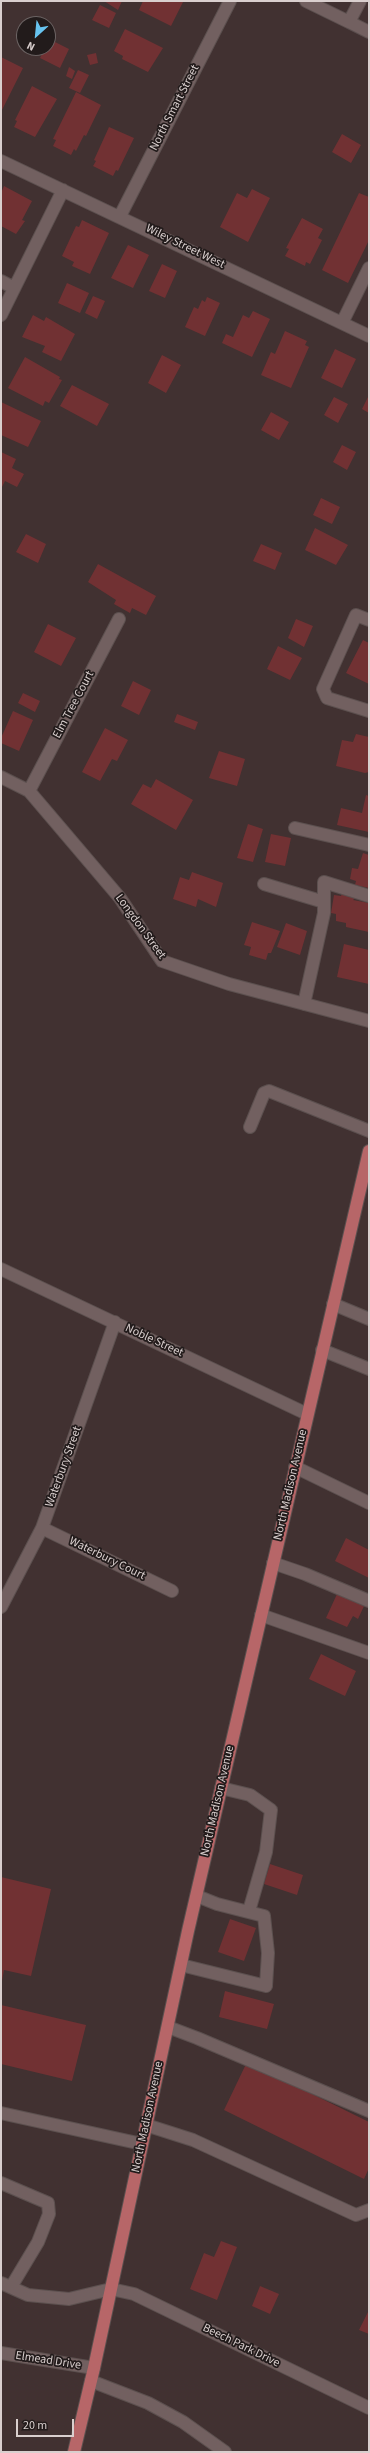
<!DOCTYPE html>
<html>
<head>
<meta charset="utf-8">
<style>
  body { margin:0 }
  #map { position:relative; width:370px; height:2453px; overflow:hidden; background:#413131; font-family:"Source Sans 3",sans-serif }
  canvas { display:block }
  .frame { position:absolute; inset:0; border:2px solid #d9cfce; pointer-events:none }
  .north { position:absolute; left:16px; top:16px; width:40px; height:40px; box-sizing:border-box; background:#221b1b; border:1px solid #6b6363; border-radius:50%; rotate:207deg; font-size:11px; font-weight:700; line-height:16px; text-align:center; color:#d9cfce }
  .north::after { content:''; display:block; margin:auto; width:14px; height:18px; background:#67c4f0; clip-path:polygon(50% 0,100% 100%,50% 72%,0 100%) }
  .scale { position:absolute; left:16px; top:2419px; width:58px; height:18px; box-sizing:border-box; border:2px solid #d9cfce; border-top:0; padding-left:5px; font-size:12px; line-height:14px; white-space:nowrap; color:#d9cfce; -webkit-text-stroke:3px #221b1b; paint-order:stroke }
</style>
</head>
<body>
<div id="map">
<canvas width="370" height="2453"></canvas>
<div class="frame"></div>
<div class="north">N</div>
<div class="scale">20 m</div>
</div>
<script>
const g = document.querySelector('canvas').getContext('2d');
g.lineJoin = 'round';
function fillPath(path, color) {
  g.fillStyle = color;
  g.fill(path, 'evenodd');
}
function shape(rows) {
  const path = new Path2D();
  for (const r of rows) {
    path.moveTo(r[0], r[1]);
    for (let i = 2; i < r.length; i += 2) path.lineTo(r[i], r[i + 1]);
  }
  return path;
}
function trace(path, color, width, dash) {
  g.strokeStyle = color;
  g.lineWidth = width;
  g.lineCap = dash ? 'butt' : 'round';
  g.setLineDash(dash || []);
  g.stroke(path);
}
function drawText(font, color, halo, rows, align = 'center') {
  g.font = font + ' "Source Sans 3",sans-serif';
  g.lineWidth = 3.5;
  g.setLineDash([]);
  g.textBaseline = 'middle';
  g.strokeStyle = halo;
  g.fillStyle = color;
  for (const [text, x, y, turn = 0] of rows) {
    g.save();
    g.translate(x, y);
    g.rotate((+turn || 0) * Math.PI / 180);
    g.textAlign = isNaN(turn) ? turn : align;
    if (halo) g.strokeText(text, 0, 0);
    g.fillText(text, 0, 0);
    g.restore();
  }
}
const building = shape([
  [104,1,122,1,118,10],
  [143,1,180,1,183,2,171,26,139,10],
  [100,5,116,13,109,28,92,20],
  [125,29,163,48,148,72,122,59,123,56,114,51],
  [49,39,69,49,60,68,40,58,45,48,48,48],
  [96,53,98,63,90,65,87,55],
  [1,57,23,68,1,112],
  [69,67,75,71,72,79,66,76],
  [78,70,89,75,80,93,69,88],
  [32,86,57,99,35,137,14,127,17,121,15,120],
  [76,92,101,105,86,136,84,135,76,151,74,149,71,155,53,146,56,140,53,139],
  [109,127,134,138,118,171,116,170,113,176,93,166,96,161,94,160],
  [342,134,361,145,351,163,332,152],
  [4,186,32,201,22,220,25,221,16,234,1,226,1,193],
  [252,189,270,198,248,242,220,227,237,193,247,198],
  [359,193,369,197,369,240,348,283,322,270],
  [302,218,323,229,318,238,322,240,310,264,306,262,305,266,285,256,289,249,286,248],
  [82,220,109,233,90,274,72,266,74,262,62,256,76,226,79,227],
  [128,245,149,255,133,288,111,278],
  [162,264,177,271,165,298,149,291],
  [67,283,89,293,80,313,58,303],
  [93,296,105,301,97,319,85,313],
  [207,297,220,303,205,336,185,327,194,307,198,309,202,300,205,302],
  [253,311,270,319,252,357,222,343,226,334,233,337,243,315,249,318],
  [33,315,44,321,46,317,75,334,61,361,42,352,45,346,22,337],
  [285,331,307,341,305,345,309,347,291,388,261,375,271,352,275,354],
  [335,349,356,359,342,388,321,378],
  [162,355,181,365,166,393,148,383],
  [25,357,60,377,59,379,62,380,49,403,45,401,43,406,8,388],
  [72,385,109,404,97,426,60,406],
  [369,395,369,413,362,409],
  [334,397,348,404,338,423,324,415],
  [1,402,41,421,28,447,1,435],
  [271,412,289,422,279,440,261,430],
  [342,445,356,452,347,470,333,462],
  [1,452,16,459,12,468,24,474,17,487,5,481,1,489],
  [321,498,340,507,332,524,313,515],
  [315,528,348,545,336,565,305,550],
  [26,534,46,544,38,563,16,552],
  [261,544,282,553,275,570,253,561],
  [98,564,156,596,146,615,132,608,130,613,114,604,116,600,88,582],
  [296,619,313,626,304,647,288,638],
  [48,624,76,638,61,666,34,652],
  [363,640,369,643,369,684,346,673],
  [278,646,302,658,290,680,267,669],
  [133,681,151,690,139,715,121,706],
  [23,693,40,701,35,712,18,703],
  [13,711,33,720,19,751,1,743,1,738],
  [177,714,198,722,195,730,174,722],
  [105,728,128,740,117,761,112,759,100,781,82,772],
  [356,734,369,737,369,772,365,773,336,766,342,740,353,742],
  [219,751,245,759,237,786,209,778],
  [156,779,193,800,176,830,131,804,143,784,151,788],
  [366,795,369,796,369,832,337,825,341,808,362,813],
  [248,824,263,829,253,862,237,858],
  [271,834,291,838,285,866,265,862],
  [363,853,369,855,369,888,355,885,356,881,350,879,352,868,358,869],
  [192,872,223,883,216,907,198,899,196,907,173,899,180,877,189,880],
  [342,893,356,897,353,900,369,903,369,932,346,927,346,923,336,921,336,914,331,913,334,895,341,896],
  [252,922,280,931,271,953,268,953,266,960,249,955,251,947,244,945],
  [286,923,307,931,300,955,277,947],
  [344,944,369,950,369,984,337,977],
  [346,1538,369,1550,369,1578,335,1561],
  [337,1594,364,1606,358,1619,353,1616,347,1627,326,1618],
  [321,1654,356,1671,345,1696,309,1679],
  [270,1864,303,1875,297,1895,264,1884],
  [1,1877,51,1889,31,1976,4,1970,2,1981],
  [230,1919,256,1928,244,1961,218,1952],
  [225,1991,274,2004,267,2029,219,2017],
  [1,2005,86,2025,72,2081,1,2064],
  [247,2062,369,2122,369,2168,364,2179,224,2110],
  [221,2241,237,2247,217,2300,190,2289,204,2253,214,2257],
  [260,2286,279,2294,270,2314,252,2306],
  [369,2310,369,2334,359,2330]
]);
const minor = shape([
  [306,1,349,22],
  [360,1,349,22,369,32],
  [1,161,369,336],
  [120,216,230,1],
  [1,281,14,288],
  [1,315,63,190],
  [342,323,369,268],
  [369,620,356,615,323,689,327,698,369,711],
  [1,777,29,791,120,898,162,961,229,984,369,1021],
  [29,791,119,619],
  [295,828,369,845],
  [264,884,324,902],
  [304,1004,324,913,324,882,369,896],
  [250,1127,264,1093,269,1091,369,1131],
  [1,1269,307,1414],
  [333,1304,369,1319],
  [322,1350,369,1369],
  [295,1467,369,1503],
  [42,1528,172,1591],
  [273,1563,305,1574,369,1601],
  [1,1607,42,1528,115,1322],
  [261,1615,369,1653],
  [221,1788,250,1795,271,1810,266,1852,249,1911],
  [181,1965,266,1986,268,1953,264,1916,217,1904,197,1896],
  [168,2027,197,2038,369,2111],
  [1,2113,142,2144],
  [146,2125,193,2140,356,2215,369,2210],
  [1,2183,48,2203,49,2214,38,2242,11,2287],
  [1,2283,28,2295,69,2299,111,2289,134,2294,369,2408],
  [1,2353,94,2368],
  [91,2381,148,2403,183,2422,225,2452]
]);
const major = shape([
  [74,2452,94,2368,188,1931,369,1151]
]);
const streetNames = [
  ["North Smart Street",175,108,-63],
  ["Wiley Street West",185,247,26],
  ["Elm Tree Court",74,705,-62],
  ["Longdon Street",140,927,54],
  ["Noble Street",154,1341,25],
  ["Waterbury Street",64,1467,-70],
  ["North Madison Avenue",291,1485,-77],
  ["Waterbury Court",107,1559,26],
  ["North Madison Avenue",218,1801,-77],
  ["North Madison Avenue",148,2117,-78],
  ["Beech Park Drive",241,2346,26],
  ["Elmead Drive",48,2361,9]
];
fillPath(building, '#713133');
trace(minor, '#5c504f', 14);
trace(major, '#5c504f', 14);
trace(minor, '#726060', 12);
trace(major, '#b76668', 12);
drawText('12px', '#d9cfce', '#221b1b', streetNames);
</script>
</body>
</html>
